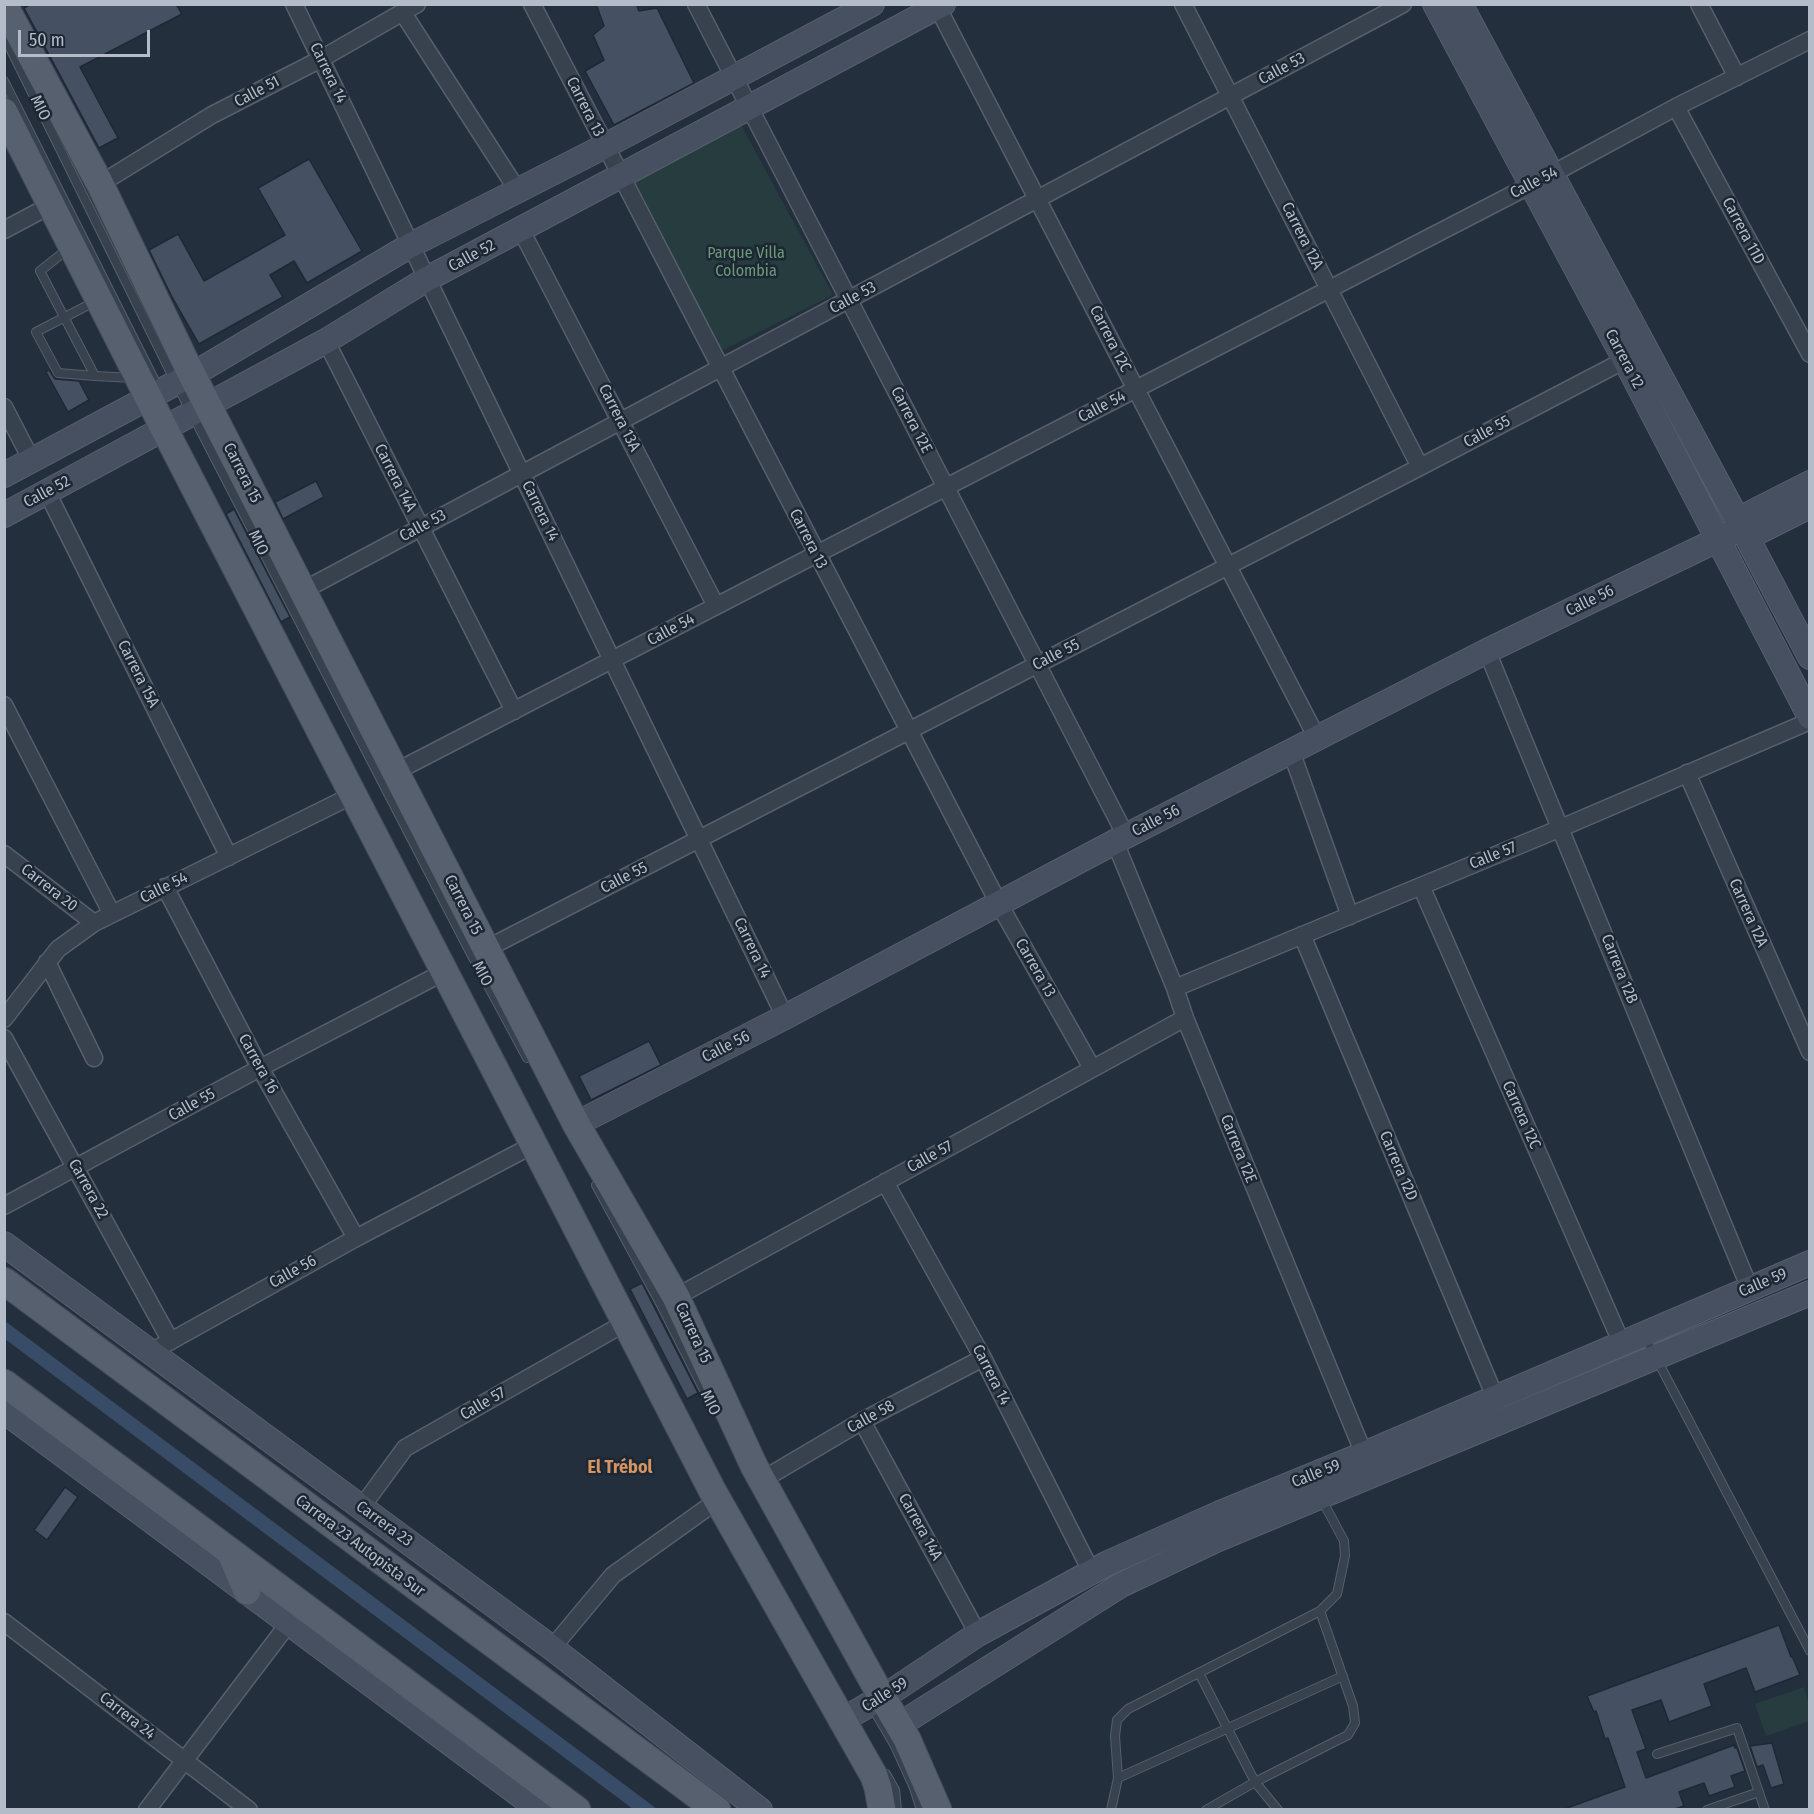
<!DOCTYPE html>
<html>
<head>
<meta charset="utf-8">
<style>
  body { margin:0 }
  #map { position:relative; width:1814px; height:1814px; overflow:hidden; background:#242f3e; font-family:"Fira Sans Condensed",sans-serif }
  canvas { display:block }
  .frame { position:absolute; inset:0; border:6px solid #b4bcc9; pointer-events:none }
  .scale { position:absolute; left:18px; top:30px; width:132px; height:27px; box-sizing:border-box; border:3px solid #b4bcc9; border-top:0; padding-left:8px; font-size:18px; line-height:21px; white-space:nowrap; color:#b4bcc9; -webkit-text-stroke:4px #1d2633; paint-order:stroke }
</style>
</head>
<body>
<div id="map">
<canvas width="1814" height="1814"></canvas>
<div class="frame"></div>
<div class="scale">50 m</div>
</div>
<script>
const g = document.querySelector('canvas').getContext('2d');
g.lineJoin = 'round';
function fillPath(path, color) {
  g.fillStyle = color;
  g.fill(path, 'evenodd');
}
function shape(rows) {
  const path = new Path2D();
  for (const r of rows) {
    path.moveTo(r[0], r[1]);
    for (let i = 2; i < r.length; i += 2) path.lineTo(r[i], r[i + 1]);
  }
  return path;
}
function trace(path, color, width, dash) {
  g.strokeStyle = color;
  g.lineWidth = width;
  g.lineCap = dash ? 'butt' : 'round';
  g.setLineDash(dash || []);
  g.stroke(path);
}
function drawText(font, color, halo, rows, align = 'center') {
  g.font = font + ' "Fira Sans Condensed",sans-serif';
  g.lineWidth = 5;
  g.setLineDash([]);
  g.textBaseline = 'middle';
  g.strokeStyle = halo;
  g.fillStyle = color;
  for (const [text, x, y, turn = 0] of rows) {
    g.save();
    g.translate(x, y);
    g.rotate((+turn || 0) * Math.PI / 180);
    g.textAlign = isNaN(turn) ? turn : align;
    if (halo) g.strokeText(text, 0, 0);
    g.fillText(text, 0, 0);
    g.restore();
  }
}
const green = shape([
  [740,123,833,295,721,351,634,180],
  [1804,1687,1809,1704,1809,1721,1766,1736,1755,1704]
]);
const water = shape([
  [5,1321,657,1809,633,1809,5,1339]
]);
const building = shape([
  [31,4,176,4,182,14,80,67,118,138,99,148,24,8,31,4],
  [596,4,636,4,639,11,657,8,694,83,614,125,585,71,604,60,593,35,604,26,596,4],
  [309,159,362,251,307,283,294,261,270,275,283,297,199,344,172,297,149,250,178,234,204,281,285,235,258,188,309,159],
  [49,370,55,379,79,381,89,400,68,412,46,372,49,370],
  [316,481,324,497,283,519,275,502,316,481],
  [234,509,290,617,281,622,226,514,234,509],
  [649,1041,661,1065,591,1100,579,1076,649,1041],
  [642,1283,698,1393,687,1399,630,1289,642,1283],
  [65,1487,78,1497,47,1540,34,1530,65,1487],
  [1779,1625,1791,1657,1792,1656,1800,1675,1755,1692,1746,1668,1704,1684,1712,1706,1669,1722,1661,1700,1632,1710,1646,1749,1637,1752,1646,1778,1734,1745,1735,1748,1737,1748,1745,1771,1731,1776,1735,1787,1709,1796,1704,1783,1679,1792,1684,1806,1675,1809,1568,1809,1567,1808,1625,1787,1608,1738,1605,1739,1596,1711,1594,1712,1587,1696,1779,1625],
  [1772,1743,1784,1784,1771,1788,1763,1765,1757,1767,1750,1746,1772,1743]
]);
const lane = shape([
  [4,36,176,383,472,956,527,1058],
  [4,81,159,389],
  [69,248,40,271,95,376,134,378],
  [95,376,58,373,36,332,96,301],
  [596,1185,660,1303,714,1410],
  [1644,1335,1810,1651],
  [1199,1673,1255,1782,1278,1810],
  [871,1705,895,1746,914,1788,921,1810],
  [1657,1754,1737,1728,1765,1810],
  [886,1774,895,1790,897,1810],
  [1118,1778,1343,1676],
  [1111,1810,1118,1778,1115,1736,1117,1720,1128,1709,1320,1611,1337,1594,1345,1556,1344,1541,1321,1498],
  [1206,1810,1255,1782,1348,1735,1355,1723,1353,1706,1320,1611],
  [1707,1810,1759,1792]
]);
const street = shape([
  [294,4,785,1017],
  [532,4,999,904,1092,1068],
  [696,4,1126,836],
  [936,4,1317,738],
  [1183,4,1420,467],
  [1699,4,1737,77],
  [403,13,518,191],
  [1676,107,1810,354],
  [100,184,212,115,321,59,417,4],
  [4,230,51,205],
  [521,230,716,606],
  [326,341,514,711],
  [4,407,32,461],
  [47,492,229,857],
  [302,591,1403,4],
  [1487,651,1750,1289],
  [4,705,112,914],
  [1291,751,1350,916],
  [395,772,1552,174,1676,107,1810,40],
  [1687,773,1810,1052],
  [1115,842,1175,988,1185,1018,1364,1454],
  [4,854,94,923],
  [1421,886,1622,1344],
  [165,887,260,1068,356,1238],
  [1302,935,1495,1397],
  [486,949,1420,467,1625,360],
  [47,962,94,1058],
  [1175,988,1561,828,1810,721],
  [4,1019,58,949,94,923,353,795],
  [4,1038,170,1340],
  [885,1182,983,1358,1091,1571],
  [4,1206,260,1068,444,972],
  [676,1297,1185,1018],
  [151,1352,356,1238,533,1145],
  [862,1421,978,1634],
  [762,1480,862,1421,983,1358],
  [361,1508,405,1448,625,1323],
  [4,1622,249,1810],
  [552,1648,613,1575,718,1500],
  [147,1810,289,1623]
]);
const secondary = shape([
  [1435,4,1625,360,1810,717],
  [1460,4,1742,528,1810,657],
  [4,475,202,369,411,245,605,146,872,4],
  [4,515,326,341,427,279,943,4],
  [1742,528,1749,514,1810,483],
  [576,1124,785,1017,1126,836,1487,651,1742,528,1758,532,1810,506],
  [4,1244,552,1648,760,1810],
  [4,1411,540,1810],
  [841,1721,894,1690,978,1634,1108,1563,1220,1513,1364,1454,1810,1263],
  [899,1725,1121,1585,1216,1540,1810,1293]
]);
const primary = shape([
  [4,5,100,184,187,365,576,1124,676,1297,754,1466,874,1683,907,1739,938,1810],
  [4,112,171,442,712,1490,874,1776,878,1788,882,1810],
  [4,1281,717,1810],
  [4,1383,577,1810],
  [231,1553,247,1591]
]);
const streetNames = [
  ["Calle 53",1282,69,-28],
  ["Carrera 14",328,73,64],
  ["Calle 51",257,92,-28],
  ["Carrera 13",585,107,63],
  ["MIO",40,108,64],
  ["Calle 54",1534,183,-27],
  ["Carrera 11D",1743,231,62],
  ["Carrera 12A",1302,236,63],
  ["Calle 52",472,256,-28],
  ["Calle 53",853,298,-28],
  ["Carrera 12C",1110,339,63],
  ["Carrera 12",1624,359,62],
  ["Calle 54",1102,407,-27],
  ["Carrera 13A",619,418,63],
  ["Carrera 12E",911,420,63],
  ["Calle 55",1487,432,-28],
  ["Carrera 15",242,473,63],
  ["Carrera 14A",395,478,63],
  ["Calle 52",47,492,-28],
  ["Carrera 14",540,511,64],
  ["Calle 53",423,526,-28],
  ["Carrera 13",808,539,63],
  ["MIO",258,543,63],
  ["Calle 56",1590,601,-26],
  ["Calle 54",671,630,-28],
  ["Calle 55",1056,655,-27],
  ["Carrera 15A",138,674,63],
  ["Calle 56",1156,821,-27],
  ["Calle 57",1493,856,-22],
  ["Calle 55",624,878,-27],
  ["Carrera 20",49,888,38],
  ["Calle 54",164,888,-26],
  ["Carrera 15",463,905,63],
  ["Carrera 12A",1748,913,66],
  ["Carrera 14",752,948,64],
  ["Carrera 13",1035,968,60],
  ["Carrera 12B",1619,969,68],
  ["MIO",482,974,62],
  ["Calle 56",726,1047,-27],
  ["Carrera 16",258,1064,61],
  ["Calle 55",192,1105,-29],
  ["Carrera 12C",1521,1115,66],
  ["Carrera 12E",1238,1149,68],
  ["Calle 57",930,1157,-29],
  ["Carrera 12D",1398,1166,67],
  ["Carrera 22",88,1189,61],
  ["Calle 56",293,1272,-29],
  ["Calle 59",1763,1283,-23],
  ["Carrera 15",693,1333,65],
  ["Carrera 14",991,1375,63],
  ["MIO",710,1403,63],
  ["Calle 57",483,1404,-30],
  ["Calle 58",871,1417,-29],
  ["Calle 59",1316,1474,-22],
  ["Carrera 23",384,1524,36],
  ["Carrera 14A",920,1527,61],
  ["Carrera 23 Autopista Sur",360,1546,37],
  ["Calle 59",885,1695,-32],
  ["Carrera 24",127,1716,38]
];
const parkNames = [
  ["Parque Villa",746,254],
  ["Colombia",746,272]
];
const neighbourhoodNames = [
  ["El Trébol",620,1468]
];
fillPath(green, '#263c3f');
fillPath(water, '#394c67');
fillPath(building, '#455162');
trace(building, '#1f2835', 1.5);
trace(lane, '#565f6c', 10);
trace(street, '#565f6c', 19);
trace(secondary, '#565f6c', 26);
trace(primary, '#414a57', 29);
trace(lane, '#38414e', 8);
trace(street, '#38414e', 16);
trace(secondary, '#465061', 24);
trace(primary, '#56606e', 27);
drawText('16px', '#b4bcc9', '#1d2633', streetNames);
drawText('16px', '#6b9a76', '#1d2633', parkNames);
drawText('bold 18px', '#d59563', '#1d2633', neighbourhoodNames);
</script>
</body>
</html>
